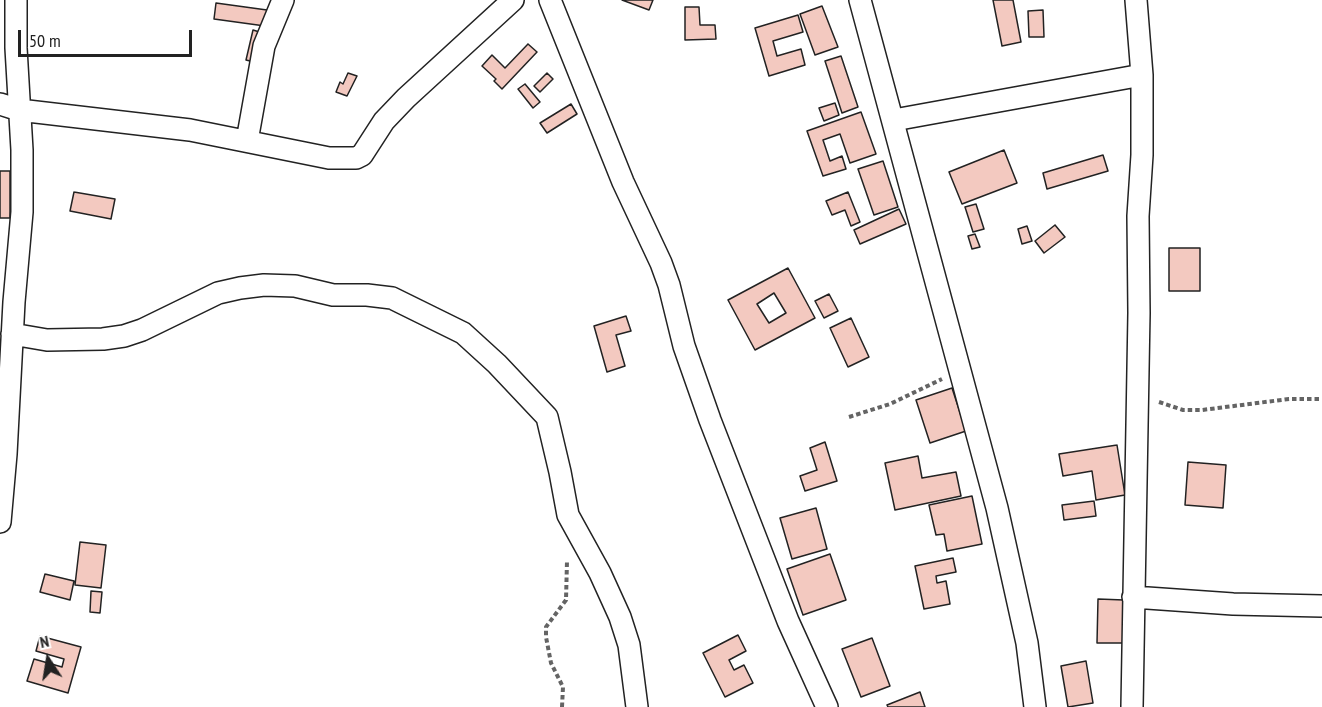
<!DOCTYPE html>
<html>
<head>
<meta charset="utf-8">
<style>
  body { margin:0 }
  #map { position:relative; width:1322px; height:707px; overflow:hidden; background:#fff; font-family:"PT Sans Narrow",sans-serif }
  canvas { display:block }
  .north { position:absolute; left:18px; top:629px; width:60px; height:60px; -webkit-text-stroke:4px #fff; paint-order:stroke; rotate:348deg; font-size:16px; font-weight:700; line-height:24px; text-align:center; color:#222 }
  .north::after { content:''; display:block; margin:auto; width:21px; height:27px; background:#222; clip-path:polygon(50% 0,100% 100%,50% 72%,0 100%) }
  .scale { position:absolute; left:18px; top:30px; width:174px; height:27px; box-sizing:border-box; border:3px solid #222; border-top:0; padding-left:8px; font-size:18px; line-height:21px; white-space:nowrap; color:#222; -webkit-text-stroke:4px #fff; paint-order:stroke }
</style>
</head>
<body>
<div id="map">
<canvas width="1322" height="707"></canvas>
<div class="north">N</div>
<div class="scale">50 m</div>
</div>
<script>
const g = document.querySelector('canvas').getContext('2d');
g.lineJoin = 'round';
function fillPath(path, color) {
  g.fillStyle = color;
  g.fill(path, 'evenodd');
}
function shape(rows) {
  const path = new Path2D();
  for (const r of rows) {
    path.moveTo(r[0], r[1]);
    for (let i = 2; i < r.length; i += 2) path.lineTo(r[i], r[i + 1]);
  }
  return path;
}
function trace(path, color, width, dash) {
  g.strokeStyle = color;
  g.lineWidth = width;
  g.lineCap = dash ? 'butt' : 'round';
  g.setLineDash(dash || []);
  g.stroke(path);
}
const building = shape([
  [622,0,653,0,649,10,622,0],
  [993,0,1013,0,1021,42,1002,46,993,0],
  [216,3,267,10,265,26,214,19,216,3],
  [822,6,838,47,815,55,800,14,822,6],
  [685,7,699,7,700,25,715,25,716,39,685,40,685,7],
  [1043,10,1044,37,1029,37,1028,11,1043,10],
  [798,15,803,32,773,41,777,56,801,49,805,65,769,76,755,28,798,15],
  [253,30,266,34,258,63,246,60,253,30],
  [528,44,537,52,502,89,494,81,496,79,482,66,492,55,505,68,528,44],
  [841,56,858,107,842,113,825,61,841,56],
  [348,73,357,76,347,96,336,92,340,82,343,84,348,73],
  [547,73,553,79,540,92,534,86,547,73],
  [525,84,540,102,533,108,518,89,525,84],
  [835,103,839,115,824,121,819,108,835,103],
  [571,104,577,114,547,133,540,123,571,104],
  [861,112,876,154,850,163,840,134,823,140,830,161,842,156,846,169,823,176,807,131,861,112],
  [1004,150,1017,183,962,204,949,172,1004,150],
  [1103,155,1108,171,1047,189,1043,173,1103,155],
  [883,161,898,207,874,215,858,169,883,161],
  [0,171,10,171,10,218,0,218,0,171],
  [74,192,115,199,111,219,70,211,74,192],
  [848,192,860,222,851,226,845,210,832,215,826,201,848,192],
  [976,204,984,229,973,232,965,207,976,204],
  [899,209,906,224,860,244,854,230,899,209],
  [1055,225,1065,237,1044,253,1035,241,1055,225],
  [1027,226,1032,241,1022,244,1018,229,1027,226],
  [975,234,980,247,972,249,968,236,975,234],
  [1169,248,1200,248,1200,291,1169,291,1169,248],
  [788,268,815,318,755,350,728,300,788,268],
  [774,293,786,313,769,323,757,304,774,293],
  [829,294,838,311,824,318,815,301,829,294],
  [626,316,631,331,616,335,625,366,607,372,594,326,626,316],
  [851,318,869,357,848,367,830,328,851,318],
  [952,388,966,431,930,443,916,400,952,388],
  [825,442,837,481,805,491,800,476,817,470,810,448,825,442],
  [1117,445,1125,495,1096,500,1092,471,1063,476,1059,454,1117,445],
  [918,456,922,478,956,472,961,496,895,510,885,463,918,456],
  [1188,462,1226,465,1223,508,1185,505,1188,462],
  [972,496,982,544,947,551,944,534,936,535,929,505,972,496],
  [1094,501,1096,516,1064,520,1062,505,1094,501],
  [816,508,827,549,792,559,780,518,816,508],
  [80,542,106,545,101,588,75,585,80,542],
  [830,554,846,600,803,615,787,569,830,554],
  [953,558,956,572,936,576,937,583,946,581,950,604,924,609,915,566,953,558],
  [45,574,74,581,70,600,40,592,45,574],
  [91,591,102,592,100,613,90,612,91,591],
  [1098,599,1124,600,1123,643,1097,643,1098,599],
  [738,635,746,651,729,660,734,670,744,665,753,683,725,697,703,653,738,635],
  [40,636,81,647,68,693,27,681,34,659,62,667,64,659,36,651,40,636],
  [872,638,890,686,861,697,842,649,872,638],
  [1086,661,1093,703,1068,707,1061,666,1086,661],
  [920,692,925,707,888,707,887,705,920,692]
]);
const path = shape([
  [1159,402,1183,410,1202,410,1289,399,1322,399],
  [849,417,890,404,942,379],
  [562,707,563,687,551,663,546,637,546,627,566,600,567,561]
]);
const minor = shape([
  [550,0,623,182,661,263,669,285,684,346,710,420,788,621,827,707],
  [860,0,997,508,1027,643,1035,707],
  [0,104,19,110,190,130,329,158,356,158,362,155,384,121,406,98,513,0],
  [894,120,1142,75],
  [247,141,264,46,283,0],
  [12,334,47,340,103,339,124,336,142,330,218,293,240,288,264,285,295,286,333,295,367,295,392,298,463,333,497,364,547,417,560,472,568,515,600,573,620,617,629,645,637,707],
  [0,522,6,454,14,302,22,212,22,150,16,48,16,0],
  [1133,597,1233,604,1322,606],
  [1132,707,1139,313,1138,216,1142,155,1142,75,1136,0]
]);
fillPath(building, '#f3c9c0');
trace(building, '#222', 1.5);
trace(minor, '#222', 24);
trace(path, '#646464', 4, [4.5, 3]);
trace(minor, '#fff', 21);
</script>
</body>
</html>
